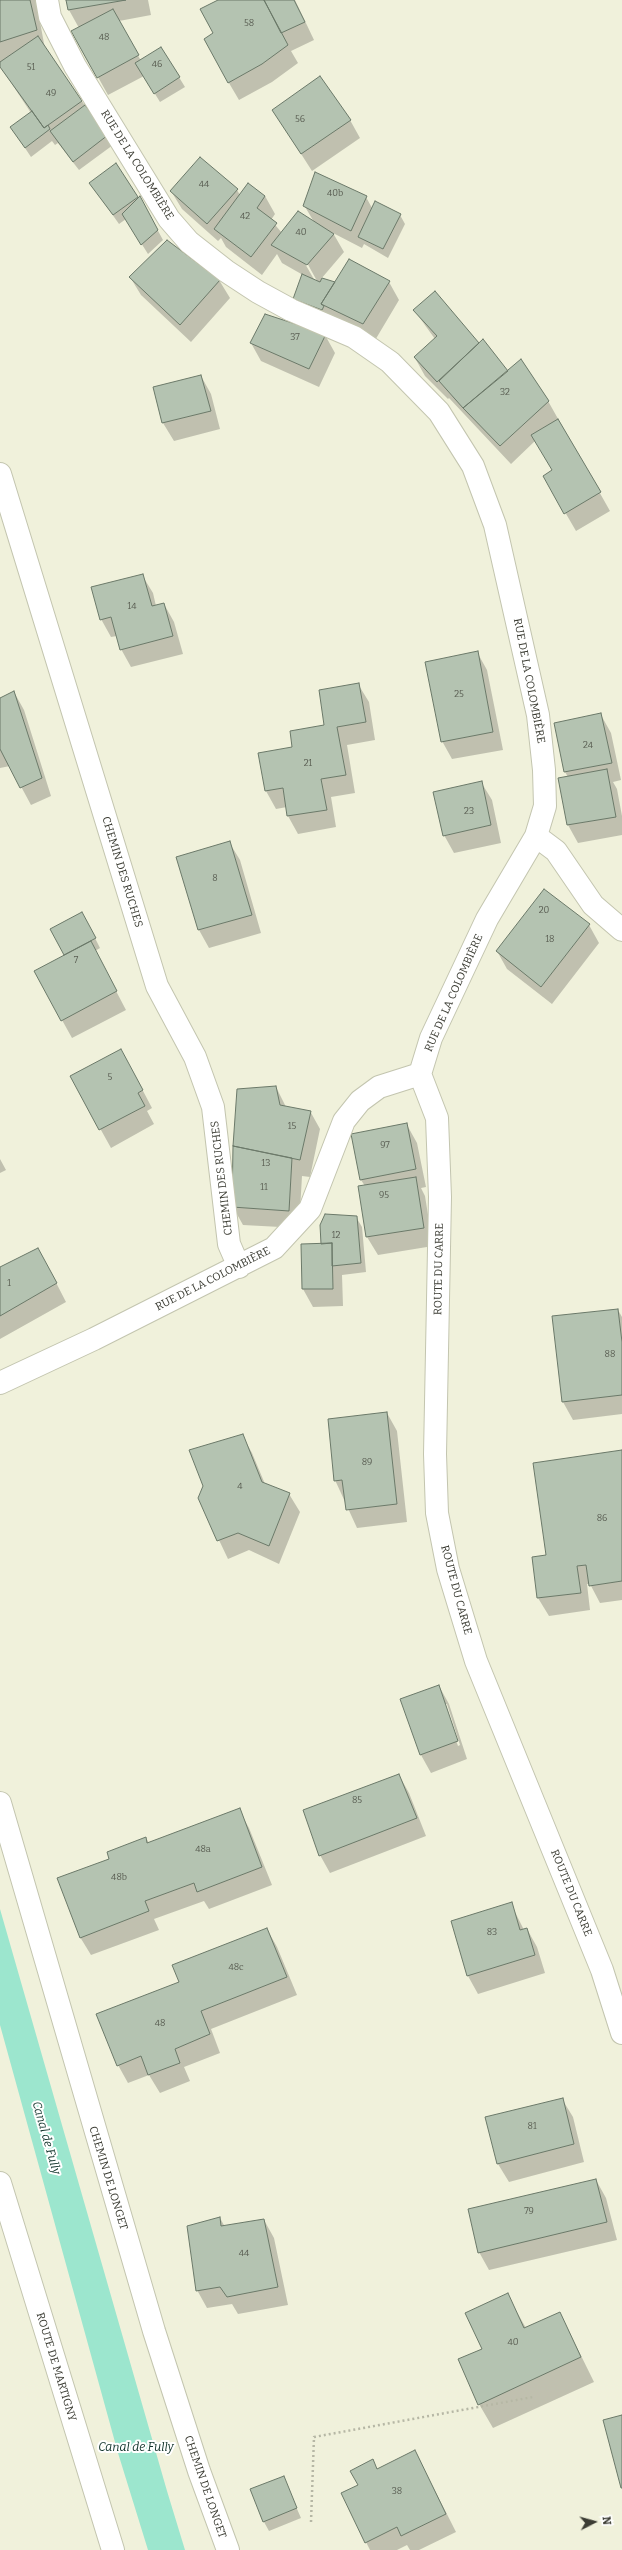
<!DOCTYPE html>
<html>
<head>
<meta charset="utf-8">
<style>
  body { margin:0 }
  #map { position:relative; width:622px; height:2550px; overflow:hidden; background:#f0f1db; font-family:Bitter,serif }
  canvas { display:block }
  .north { position:absolute; left:574px; top:2502px; width:40px; height:40px; -webkit-text-stroke:3px #fff; paint-order:stroke; rotate:84deg; font-size:11px; font-weight:700; line-height:16px; text-align:center; color:#3c3d34 }
  .north::after { content:''; display:block; margin:auto; width:14px; height:18px; background:#3c3d34; clip-path:polygon(50% 0,100% 100%,50% 72%,0 100%) }
</style>
</head>
<body>
<div id="map">
<canvas width="622" height="2550"></canvas>
<div class="north">N</div>
</div>
<script>
const g = document.querySelector('canvas').getContext('2d');
g.lineJoin = 'round';
function fillPath(path, color) {
  g.fillStyle = color;
  g.fill(path, 'evenodd');
}
function shape(rows) {
  const path = new Path2D();
  for (const r of rows) {
    path.moveTo(r[0], r[1]);
    for (let i = 2; i < r.length; i += 2) path.lineTo(r[i], r[i + 1]);
  }
  return path;
}
function trace(path, color, width, dash) {
  g.strokeStyle = color;
  g.lineWidth = width;
  g.lineCap = dash ? 'butt' : 'round';
  g.setLineDash(dash || []);
  g.stroke(path);
}
function drawText(font, color, halo, rows, align = 'center') {
  g.font = font + ' Bitter,serif';
  g.lineWidth = 4;
  g.setLineDash([]);
  g.textBaseline = 'middle';
  g.strokeStyle = halo;
  g.fillStyle = color;
  for (const [text, x, y, turn = 0] of rows) {
    g.save();
    g.translate(x, y);
    g.rotate((+turn || 0) * Math.PI / 180);
    g.textAlign = isNaN(turn) ? turn : align;
    if (halo) g.strokeText(text, 0, 0);
    g.fillText(text, 0, 0);
    g.restore();
  }
}
const water = shape([
  [0,1909,167,2491,185,2550,148,2550,118,2453,0,2025]
]);
const shadow = shape([
  [0,0,36,0,45,49,113,145,79,170,58,143,55,145,52,141,31,157,11,127,31,113,0,66],
  [67,0,148,0,151,15,119,21,141,61,161,48,185,87,160,102,144,76,108,95,98,77,79,28,69,10],
  [220,0,295,0,314,40,291,51,298,63,272,82,239,100,229,83,215,34],
  [273,110,350,120,360,138,312,171],
  [115,164,138,200,145,207,163,240,148,254,126,219,119,224,91,184],
  [237,190,240,195,265,196,275,214,271,220,282,233,314,222,304,205,366,197,372,208,400,215,405,224,388,258,364,244,362,248,333,233,344,252,321,279,334,283,389,282,399,300,374,342,294,299,303,275,282,263,277,254,262,275,226,247,221,238,218,241,182,209,171,191],
  [306,261,317,281,315,281,304,262],
  [130,277,219,280,230,298,191,342,141,295],
  [414,310,479,345,508,372,548,401,610,511,576,531,544,476,553,470,535,441,511,464,449,398,448,399,425,376,415,358,435,339],
  [325,335,335,353,319,387,261,361,251,343],
  [201,376,211,394,220,429,174,441,163,423,154,388],
  [142,575,153,593,156,606,164,604,174,622,183,654,131,667,121,649,117,636,111,637,101,619],
  [477,652,487,670,503,750,452,759,442,741],
  [358,684,369,702,375,740,347,745,355,793,331,797,336,827,298,834,288,816,287,807,276,809,266,791,293,748,326,726],
  [14,692,24,710,51,796,31,805,10,766,0,768,0,699],
  [601,715,611,733,621,780,613,782,617,789,622,816,622,835,578,843,568,825,560,779,568,777,565,772],
  [481,782,492,800,501,843,454,853,444,835],
  [229,842,240,860,261,933,209,948,199,930,177,857],
  [87,922,100,948,95,951,126,1010,72,1038,62,1020,66,956,52,929],
  [589,925,599,943,552,1004,507,969,497,951],
  [131,1068,152,1108,147,1111,154,1124,111,1148,71,1076],
  [276,1087,286,1107,310,1111,320,1129,310,1177,302,1176,299,1228,243,1225,233,1207],
  [407,1125,417,1143,426,1187,421,1188,425,1196,433,1246,378,1255,367,1237,359,1187,365,1186,361,1180],
  [0,1159,6,1170,0,1173],
  [356,1217,362,1227,366,1272,342,1275,343,1306,313,1307,303,1289,302,1245,322,1244],
  [48,1267,66,1302,0,1339,0,1268],
  [618,1310,622,1317,622,1414,573,1420,563,1402],
  [387,1413,397,1431,407,1522,357,1528,335,1480],
  [242,1435,252,1453,265,1484,289,1494,300,1512,279,1564,249,1550,228,1559,199,1498],
  [622,1451,622,1600,600,1603,590,1584,587,1584,590,1610,549,1616,538,1598,533,1558,547,1556],
  [439,1686,449,1704,467,1759,431,1773,421,1755,402,1700],
  [444,1704,447,1704,460,1745,458,1746],
  [399,1775,409,1793,426,1836,330,1873,320,1855],
  [239,1810,249,1828,272,1885,209,1909,204,1901,154,1919,159,1930,91,1955,80,1937,110,1859,146,1838,149,1843],
  [511,1904,524,1930,527,1929,537,1947,545,1973,478,1994,468,1976,452,1922],
  [267,1929,277,1947,297,1995,211,2029,220,2053,184,2067,190,2081,160,2093,149,2075,128,2083,118,2065,180,1982],
  [562,2099,573,2117,584,2162,509,2182,498,2164,487,2118],
  [596,2180,606,2198,617,2240,489,2270,479,2252],
  [220,2218,225,2227,264,2220,274,2238,288,2305,238,2314,232,2304,207,2308,197,2290],
  [507,2295,526,2328,560,2313,594,2382,493,2428,479,2404],
  [415,2451,456,2532,419,2550,410,2550,407,2545,397,2550,370,2550,366,2542,359,2486,372,2461,378,2470],
  [283,2477,301,2518,269,2531,264,2522]
]);
const building = shape([
  [0,0,30,0,37,30,0,42,0,0],
  [66,0,126,0,68,10,66,0],
  [218,0,264,0,288,45,262,64,228,83,204,39,213,33,200,9,218,0],
  [264,0,294,0,305,22,281,33,264,0],
  [113,9,139,55,97,78,71,31,113,9],
  [38,36,82,101,44,128,0,67,0,62,38,36],
  [161,47,180,77,154,94,135,63,161,47],
  [320,76,351,120,301,154,272,110,320,76],
  [85,105,108,135,73,162,50,131,85,105],
  [32,111,44,128,48,125,50,129,25,148,10,127,32,111],
  [200,157,238,189,207,224,170,191,200,157],
  [116,163,138,197,113,215,89,183,116,163],
  [315,172,367,196,351,231,303,206,315,172],
  [248,183,265,196,257,208,277,223,251,257,214,229,248,183],
  [140,196,158,230,141,245,122,214,140,196],
  [375,201,401,214,383,249,358,237,375,201],
  [298,211,334,234,307,265,271,245,298,211],
  [167,240,220,280,180,325,129,277,167,240],
  [349,259,390,281,363,324,321,304,349,259],
  [302,274,320,282,322,278,335,282,321,304,324,306,322,310,293,299,302,274],
  [435,291,479,343,437,382,414,357,437,336,413,310,435,291],
  [265,314,326,334,309,369,250,343,265,314],
  [483,339,508,371,463,408,439,381,483,339],
  [521,359,549,401,500,446,463,408,521,359],
  [201,375,211,411,162,423,153,387,201,375],
  [558,419,601,492,564,514,543,476,552,470,531,435,558,419],
  [143,574,152,606,164,603,173,636,120,650,111,617,100,620,91,587,143,574],
  [478,651,493,732,441,742,425,662,478,651],
  [359,683,366,722,337,727,346,775,321,779,327,810,287,816,283,788,265,791,258,753,292,747,290,731,324,725,319,690,359,683],
  [14,691,42,778,20,788,0,749,0,698,14,691],
  [601,713,612,763,564,772,554,723,601,713],
  [607,769,616,817,567,825,558,778,607,769],
  [482,781,491,825,443,836,433,792,482,781],
  [230,841,252,915,198,930,176,857,230,841],
  [544,889,590,924,541,987,496,951,544,889],
  [82,912,96,938,64,955,50,929,82,912],
  [91,941,117,991,61,1021,34,971,91,941],
  [121,1049,143,1090,138,1093,145,1106,99,1130,70,1076,121,1049],
  [276,1086,280,1105,311,1111,300,1160,233,1146,237,1089,276,1086],
  [407,1123,416,1169,360,1180,351,1134,407,1123],
  [233,1146,292,1158,289,1211,232,1207,233,1146],
  [416,1177,424,1228,366,1237,358,1186,416,1177],
  [325,1214,357,1216,361,1263,332,1266,332,1243,321,1244,320,1225,325,1214],
  [332,1243,333,1289,302,1289,301,1244,332,1243],
  [38,1248,57,1283,0,1316,0,1267,38,1248],
  [618,1309,622,1342,622,1395,562,1402,552,1316,618,1309],
  [387,1412,397,1504,346,1510,342,1480,334,1481,328,1419,387,1412],
  [243,1434,262,1482,290,1493,269,1546,238,1533,217,1541,198,1498,203,1486,189,1450,243,1434],
  [622,1450,622,1581,589,1586,586,1565,577,1566,581,1593,537,1598,532,1557,546,1555,533,1463,622,1450],
  [439,1685,458,1741,420,1755,400,1699,439,1685],
  [399,1774,417,1818,319,1856,303,1810,399,1774],
  [240,1808,262,1867,197,1892,194,1883,145,1901,149,1911,80,1938,57,1878,109,1859,107,1852,146,1837,147,1843,240,1808],
  [512,1902,520,1930,527,1928,535,1955,467,1976,451,1921,512,1902],
  [267,1928,287,1977,201,2011,210,2034,175,2049,180,2063,148,2075,141,2056,117,2066,96,2014,179,1982,172,1965,267,1928],
  [563,2098,574,2144,497,2164,485,2117,563,2098],
  [596,2179,607,2222,478,2253,468,2209,596,2179],
  [220,2217,221,2226,264,2219,278,2287,227,2297,220,2287,196,2291,187,2226,220,2217],
  [508,2293,524,2328,560,2312,581,2357,478,2405,458,2359,482,2349,465,2313,508,2293],
  [622,2415,622,2488,621,2488,603,2420,622,2415],
  [415,2450,446,2514,401,2536,397,2527,365,2543,341,2493,358,2485,350,2471,373,2459,377,2469,415,2450],
  [284,2476,297,2508,263,2522,250,2489,284,2476]
]);
const path = shape([
  [311,2522,314,2437,533,2397]
]);
const minor = shape([
  [47,0,50,17,75,66,169,219,189,242,226,271,258,292,291,310,354,337,390,362,439,412,473,466,495,525,538,715,544,770,545,806,536,836,487,919,431,1038,420,1074],
  [0,474,157,986,195,1057,213,1107,229,1244,239,1267],
  [536,836,556,851,593,905,622,930],
  [420,1074,437,1118,440,1197,435,1454,437,1513,448,1569,476,1661,602,1970,622,2033],
  [0,1383,94,1339,274,1248,310,1209,344,1121,360,1101,379,1087,420,1074],
  [0,1803,154,2331,199,2471,228,2550]
]);
const secondary = shape([
  [0,2183,113,2550]
]);
const numberNames = [
  ["58",249,23],
  ["48",104,37],
  ["46",157,64],
  ["51",31,67],
  ["49",51,93],
  ["56",300,119],
  ["44",204,184],
  ["40b",335,193],
  ["42",245,216],
  ["40",301,232],
  ["37",295,337],
  ["32",505,392],
  ["14",132,606],
  ["25",459,694],
  ["24",588,745],
  ["21",308,763],
  ["23",469,811],
  ["8",215,878],
  ["20",544,910],
  ["18",550,939],
  ["7",76,960],
  ["5",110,1077],
  ["15",292,1126],
  ["97",385,1145],
  ["13",266,1163],
  ["11",264,1187],
  ["95",384,1195],
  ["12",336,1235],
  ["1",9,1283],
  ["88",610,1354],
  ["89",367,1462],
  ["4",240,1486],
  ["86",602,1518],
  ["85",357,1800],
  ["48a",203,1849],
  ["48b",119,1877],
  ["83",492,1932],
  ["48c",236,1967],
  ["48",160,2023],
  ["81",532,2126],
  ["79",529,2211],
  ["44",244,2253],
  ["40",513,2342],
  ["38",397,2491]
];
const streetNames = [
  ["RUE DE LA COLOMBIÈRE",137,165,58],
  ["RUE DE LA COLOMBIÈRE",529,681,79],
  ["CHEMIN DES RUCHES",122,872,73],
  ["RUE DE LA COLOMBIÈRE",454,993,-66],
  ["CHEMIN DES RUCHES",222,1178,-97],
  ["ROUTE DU CARRE",439,1269,-89],
  ["RUE DE LA COLOMBIÈRE",213,1279,-27],
  ["ROUTE DU CARRE",456,1590,75],
  ["ROUTE DU CARRE",571,1893,68],
  ["CHEMIN DE LONGET",108,2178,73],
  ["ROUTE DE MARTIGNY",56,2367,73],
  ["CHEMIN DE LONGET",205,2487,71]
];
const waterNames = [
  ["Canal de Fully",46,2138,74],
  ["Canal de Fully",136,2448]
];
fillPath(water, '#9ce6ce');
fillPath(shadow, '#0003');
fillPath(building, '#b4c3b1');
trace(building, '#6b7969', 1);
trace(minor, '#c3c5af', 24);
trace(secondary, '#c3c5af', 24);
trace(path, '#b6b7a5', 2.5, [2, 3]);
trace(minor, '#fff', 22);
trace(secondary, '#fff', 22);
drawText('9px', '#5a5e53', null, numberNames);
drawText('11px', '#3c3d34', '#fff', streetNames);
drawText('italic 12px', '#0e3128', '#fff', waterNames);
</script>
</body>
</html>
